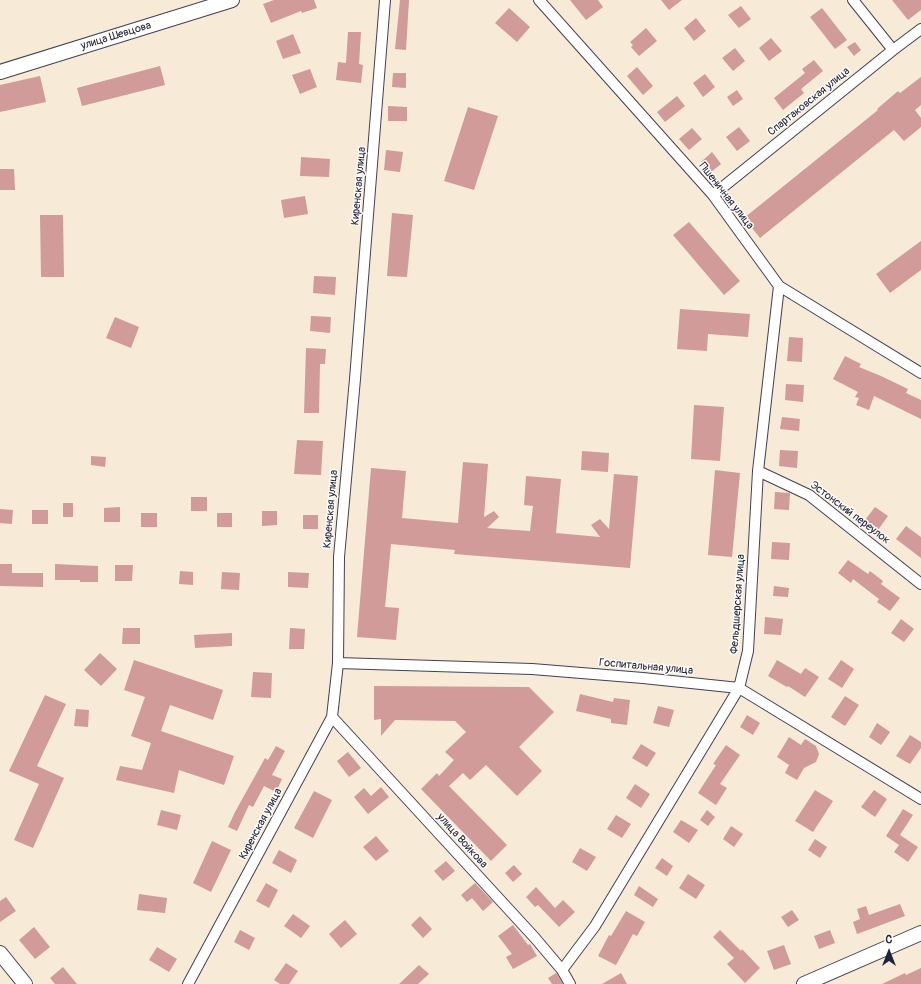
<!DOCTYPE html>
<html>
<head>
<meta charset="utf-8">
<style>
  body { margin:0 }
  #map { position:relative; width:921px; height:984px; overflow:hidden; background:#f7ebd8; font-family:Pangolin,sans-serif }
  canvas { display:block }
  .north { position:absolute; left:869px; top:932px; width:40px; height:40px; -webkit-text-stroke:3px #fdfcf7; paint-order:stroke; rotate:0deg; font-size:11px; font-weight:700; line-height:16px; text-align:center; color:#22223b }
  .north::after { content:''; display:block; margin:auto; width:14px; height:18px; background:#22223b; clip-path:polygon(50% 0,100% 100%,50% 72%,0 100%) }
</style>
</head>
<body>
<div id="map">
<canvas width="921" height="984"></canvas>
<div class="north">С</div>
</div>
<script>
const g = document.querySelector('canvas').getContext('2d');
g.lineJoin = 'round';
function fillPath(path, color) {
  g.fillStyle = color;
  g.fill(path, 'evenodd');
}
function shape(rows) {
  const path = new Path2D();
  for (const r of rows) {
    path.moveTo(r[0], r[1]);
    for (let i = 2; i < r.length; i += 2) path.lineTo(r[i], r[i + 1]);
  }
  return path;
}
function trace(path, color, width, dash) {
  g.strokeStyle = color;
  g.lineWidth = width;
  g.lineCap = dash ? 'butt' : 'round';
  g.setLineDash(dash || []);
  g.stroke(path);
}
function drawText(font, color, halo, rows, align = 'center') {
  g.font = font + ' Pangolin,sans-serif';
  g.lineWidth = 3;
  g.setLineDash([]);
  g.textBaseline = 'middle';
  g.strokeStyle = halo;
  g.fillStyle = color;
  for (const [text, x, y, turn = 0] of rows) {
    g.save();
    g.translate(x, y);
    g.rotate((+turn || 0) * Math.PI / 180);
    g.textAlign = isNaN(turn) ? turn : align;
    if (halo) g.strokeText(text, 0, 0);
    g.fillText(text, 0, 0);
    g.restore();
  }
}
const building = shape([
  [274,0,314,0,317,8,302,13,301,11,271,23,263,4],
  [400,0,409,0,406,50,395,49],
  [570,0,598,0,603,7,586,20],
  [661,0,682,0,669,10],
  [892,0,921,0,921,10,908,20],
  [741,6,751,19,739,28,728,15],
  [509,8,530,27,517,42,495,23],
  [822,8,847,40,835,49,810,17],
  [696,18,706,31,694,41,684,28],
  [646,28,657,41,639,56,631,47,633,45,630,42],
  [348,32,361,32,359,64,363,65,361,83,336,80,338,62,346,63],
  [293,34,301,53,283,59,276,41],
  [771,38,782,51,769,61,759,48],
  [855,42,861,50,854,56,847,47],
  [735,48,745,61,733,71,722,58],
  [814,60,823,71,801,89,804,93,783,110,774,98,805,73,802,69],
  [160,66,165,85,82,106,77,88],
  [637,67,653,86,643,95,627,76],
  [310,69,317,87,300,94,292,75],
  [393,73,406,73,406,88,392,87],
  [705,74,715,87,703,97,693,83],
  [40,76,46,102,0,112,0,85],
  [921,77,921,105,915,110,921,118,921,127,904,141,894,130,760,238,744,218,878,110,877,109,898,91,900,93],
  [737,90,743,99,733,106,727,97],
  [677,96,685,106,665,122,657,112],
  [388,106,407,107,407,121,388,121],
  [468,107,498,116,474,190,444,181],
  [739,127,750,141,737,151,726,137],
  [692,128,702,139,689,150,679,139],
  [386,150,403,152,400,172,384,170],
  [712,152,721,164,710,173,701,162],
  [301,157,330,159,329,177,300,176],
  [0,169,14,169,15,190,0,190],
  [305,196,308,214,284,218,281,200],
  [392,213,413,215,407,277,387,276],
  [40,215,63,215,64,277,41,277],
  [689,222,740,281,724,295,673,235],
  [921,241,921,270,890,293,876,274],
  [314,276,336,277,335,295,313,293],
  [680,309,750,314,748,337,708,334,707,351,677,349],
  [311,316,331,317,330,333,310,331],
  [115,317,139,327,131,348,106,338],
  [789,337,803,338,802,362,787,361],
  [306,348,326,349,325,364,320,364,319,413,304,413],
  [845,356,861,364,859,367,881,376,908,389,906,393,921,400,921,419,874,396,869,410,856,405,859,398,855,397,858,392,833,379],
  [786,384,804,385,803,402,785,400],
  [694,405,724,407,720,461,691,459],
  [782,417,800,419,799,431,780,429],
  [297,440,323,441,321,475,294,474],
  [780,450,798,451,797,468,779,466],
  [582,451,609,453,608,472,581,470],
  [91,456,106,457,105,467,91,465],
  [463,462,488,464,484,517,494,511,499,517,487,528,530,531,533,506,524,505,526,476,561,479,556,533,600,537,591,525,600,519,609,529,614,474,638,476,630,568,454,554,455,550,391,544,385,607,399,608,396,640,357,637,371,468,406,471,402,518,458,523],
  [715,470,740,473,732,557,708,555],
  [775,492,790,493,789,510,774,509],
  [191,497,207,497,207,511,191,511],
  [63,503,73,503,73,517,63,517],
  [120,507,120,522,104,522,104,508],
  [875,507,888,516,878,530,865,520],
  [0,509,13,510,12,524,0,523],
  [32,510,48,510,48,524,32,524],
  [262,511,277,511,277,525,262,526],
  [141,513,157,513,157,527,141,527],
  [217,513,232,513,232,527,217,527],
  [303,515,318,515,318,529,303,529],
  [906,526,921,537,921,558,896,539],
  [772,542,790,543,789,560,771,559],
  [848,560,868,574,870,571,883,581,881,584,900,598,890,611,877,602,879,599,853,579,851,583,838,573],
  [0,564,12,564,12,573,43,573,43,587,0,586],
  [55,564,98,566,98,582,80,582,80,580,55,580],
  [115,565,133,565,132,581,115,581],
  [180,571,193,572,193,585,179,584],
  [222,572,240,573,239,590,221,589],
  [288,572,309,573,308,588,288,587],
  [774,586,789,588,788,597,773,596],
  [765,617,783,619,781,635,764,634],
  [901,619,914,629,904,642,891,633],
  [123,628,140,628,140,644,122,644],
  [290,628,305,629,304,649,289,649],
  [232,633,232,646,195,648,194,635],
  [100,653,117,669,101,686,84,670],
  [134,660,223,690,213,720,170,705,161,731,234,756,224,785,179,770,174,793,116,780,120,766,142,770,151,743,131,736,145,697,124,690],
  [777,660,801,674,805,668,819,677,805,697,788,686,787,687,768,676],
  [841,660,854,669,842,688,828,679],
  [253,672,272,673,271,698,251,697],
  [374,686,529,687,554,712,519,747,542,771,517,796,486,765,470,780,463,773,449,786,507,845,491,861,421,789,437,773,439,776,454,760,445,752,466,732,455,721,395,720,381,736,381,719,374,720],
  [580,694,613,702,614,698,630,700,627,725,611,723,611,719,576,711],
  [45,695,66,704,37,766,64,778,33,848,14,840,39,784,9,771],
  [845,696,859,705,845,726,831,717],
  [658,706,674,710,669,727,653,723],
  [76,709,89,710,88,727,74,726],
  [747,715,760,723,753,735,740,727],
  [877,723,890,732,881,745,869,737],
  [910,735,921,742,921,748,910,764,896,756],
  [789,737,801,745,805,739,816,746,819,754,816,762,804,768,797,780,785,773,789,765,777,757],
  [641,744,656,753,647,767,632,758],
  [726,745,740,755,720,784,727,788,716,805,698,793,716,765,713,764],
  [276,746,285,751,272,775,282,779,276,792,264,786,253,807,249,805,237,831,228,827,235,812,265,758,268,760],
  [348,752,361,768,349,777,337,761],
  [635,784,650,794,641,808,626,798],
  [381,787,389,797,368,814,354,797,364,788,371,796],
  [815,790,833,801,813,832,795,821],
  [874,790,887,799,875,817,861,807],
  [314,791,332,800,313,838,294,828],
  [903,809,913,815,900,835,918,847,908,862,894,852,899,845,886,836],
  [161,810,181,815,177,830,157,825],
  [707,810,715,817,708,826,700,820],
  [616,815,631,824,622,838,607,829],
  [681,820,698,830,689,843,673,832],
  [731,826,743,834,734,847,723,839],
  [376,836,389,851,376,861,363,847],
  [815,839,827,847,820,858,808,850],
  [212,841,231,850,211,892,193,883],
  [580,848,596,857,587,871,572,862],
  [279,850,297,860,291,873,272,863],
  [662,858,673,866,667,876,655,868],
  [446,861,455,871,443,881,434,871],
  [514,865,522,874,513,882,505,873],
  [688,874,705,885,696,899,679,888],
  [266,883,278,890,269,908,256,901],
  [475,883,493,902,483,911,472,898,467,902,461,895],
  [639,886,658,899,653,907,634,895],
  [536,887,555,908,563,900,575,912,559,927,538,905,535,907,526,897],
  [139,894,167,898,165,913,137,910],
  [6,897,16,911,0,922,0,901],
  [900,904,905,916,857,934,853,922,860,919,857,909,866,906,869,915],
  [792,910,799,920,788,927,781,917],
  [626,911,645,922,637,936,633,934,616,965,598,956,609,935,611,936],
  [293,914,310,926,301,938,284,926],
  [420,916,432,929,423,938,411,925],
  [345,920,357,934,341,948,329,934],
  [513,925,528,945,530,944,537,956,513,969,506,957,512,954,498,936],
  [34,927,50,947,35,959,19,940],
  [240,930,255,938,249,950,234,942],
  [720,930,741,951,742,949,760,968,745,983,727,964,734,958,713,937],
  [830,930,835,943,819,949,814,936],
  [784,945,791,964,774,970,767,951],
  [157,947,177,959,169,972,149,960],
  [286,963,298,971,289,984,280,984,274,980],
  [419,965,429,974,418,984,399,984],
  [63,967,77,984,55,984,50,978],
  [921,968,921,984,882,984,905,973,906,975],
  [556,973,557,974,563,984,552,984,548,978],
  [621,973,627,984,602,984]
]);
const street = shape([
  [539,0,713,195,779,286,921,373],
  [853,0,893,50],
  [713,195,893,50,921,29],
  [758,471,809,495,921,584],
  [338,663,532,669,643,678,739,688,921,799],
  [332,717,535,938,562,970,570,984],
  [562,970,595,926,739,688,748,651,758,471,779,286],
  [188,984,332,717,338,663,339,557,355,379,385,0]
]);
const secondary = shape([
  [0,72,232,0],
  [0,953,25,984],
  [804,984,921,933]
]);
const streetNames = [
  ["улица Шевцова",116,36,-17],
  ["Спартаковская улица",809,102,-39],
  ["Киренская улица",359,186,-85],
  ["Пшеничная улица",726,196,52],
  ["Киренская улица",331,509,-85],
  ["Эстонский переулок",850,513,37],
  ["Фельдшерская улица",738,604,-86],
  ["Госпитальная улица",646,667,5],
  ["Киренская улица",261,824,-62],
  ["улица Войкова",462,841,48]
];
fillPath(building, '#d09b98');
trace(street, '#424053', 12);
trace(secondary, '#424053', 16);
trace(street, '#fff', 10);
trace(secondary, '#fff', 14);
drawText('11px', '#22223b', '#fdfcf7', streetNames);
</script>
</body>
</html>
